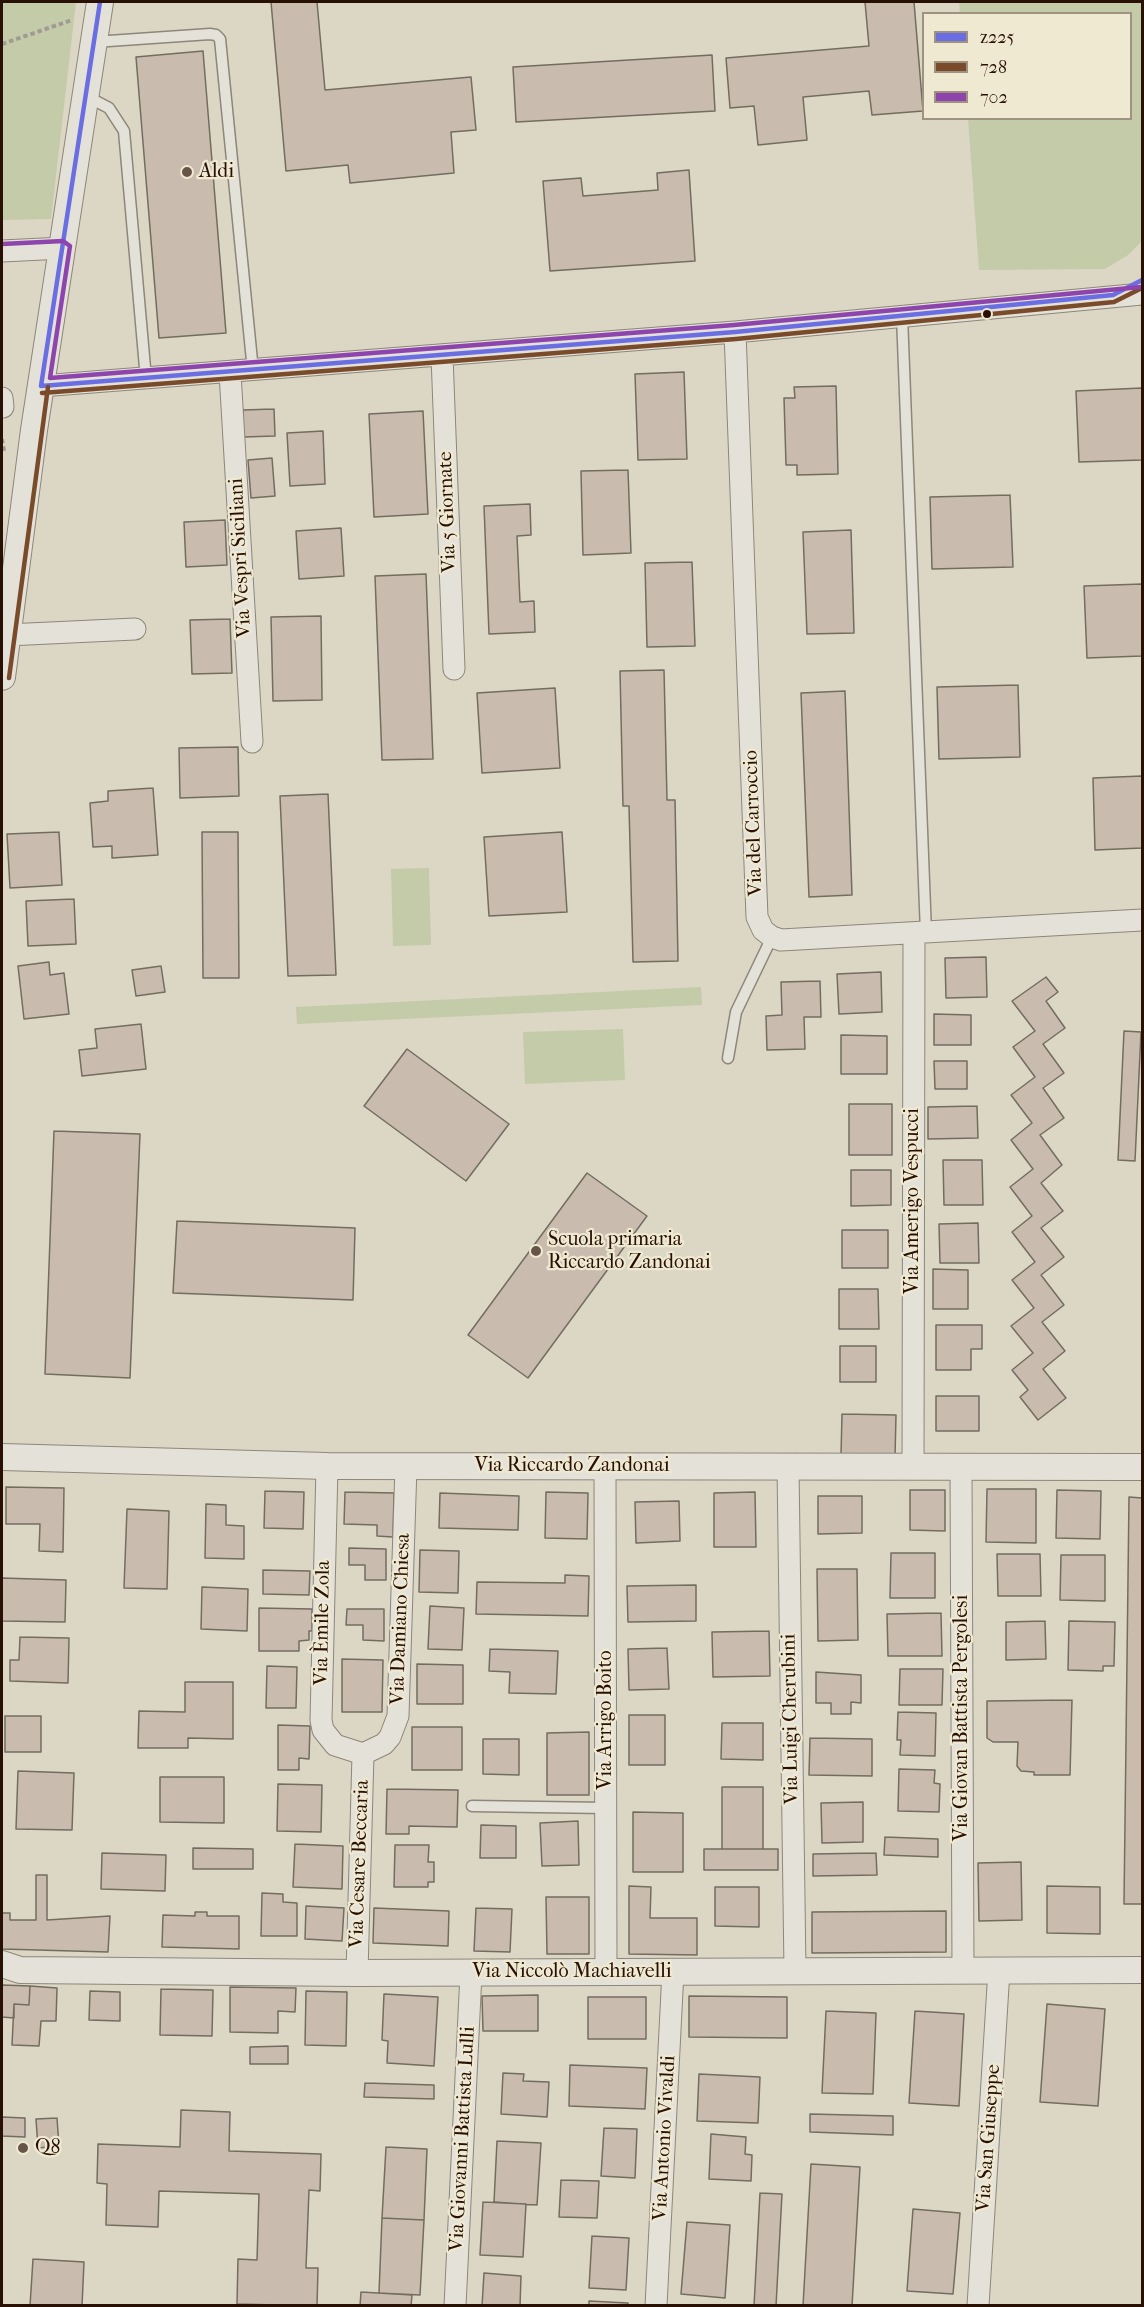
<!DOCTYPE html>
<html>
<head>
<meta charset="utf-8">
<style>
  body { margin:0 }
  #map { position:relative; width:1144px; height:2307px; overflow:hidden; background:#dcd7c4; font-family:"IM FELL French Canon",serif }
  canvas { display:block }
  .frame { position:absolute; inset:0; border:3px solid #281005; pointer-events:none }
  .legend { position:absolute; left:922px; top:12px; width:210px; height:108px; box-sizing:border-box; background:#efe9d2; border:2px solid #9f9280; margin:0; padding:8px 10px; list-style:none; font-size:18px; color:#281005 }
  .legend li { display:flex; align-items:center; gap:12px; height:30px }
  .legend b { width:30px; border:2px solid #9f9280 }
</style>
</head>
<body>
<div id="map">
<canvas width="1144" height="2307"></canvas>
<div class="frame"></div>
<ul class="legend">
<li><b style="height:8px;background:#6a6ee2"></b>z225</li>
<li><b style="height:8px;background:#7a4b2a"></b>728</li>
<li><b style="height:8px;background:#8e44ad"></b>702</li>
</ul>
</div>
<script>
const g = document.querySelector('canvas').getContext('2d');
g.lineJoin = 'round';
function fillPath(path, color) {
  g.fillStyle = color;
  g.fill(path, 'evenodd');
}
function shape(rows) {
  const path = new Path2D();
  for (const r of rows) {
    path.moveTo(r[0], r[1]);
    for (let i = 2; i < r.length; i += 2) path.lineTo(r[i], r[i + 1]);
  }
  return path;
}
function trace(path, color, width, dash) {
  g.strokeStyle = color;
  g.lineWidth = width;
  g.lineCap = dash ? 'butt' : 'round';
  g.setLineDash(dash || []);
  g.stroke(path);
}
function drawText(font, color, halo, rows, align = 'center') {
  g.font = font + ' "IM FELL French Canon",serif';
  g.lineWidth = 4.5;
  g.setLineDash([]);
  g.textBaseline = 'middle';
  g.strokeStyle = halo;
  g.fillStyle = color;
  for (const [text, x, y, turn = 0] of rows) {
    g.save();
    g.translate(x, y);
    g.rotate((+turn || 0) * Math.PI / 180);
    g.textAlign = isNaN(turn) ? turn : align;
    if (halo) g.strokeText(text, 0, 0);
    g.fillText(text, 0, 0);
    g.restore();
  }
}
const green = shape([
  [2,2,76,2,51,219,2,220],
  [959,2,1142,2,1142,241,1128,255,1105,269,979,270,968,119,1130,118,1130,14,960,13],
  [429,868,431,945,393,946,391,869],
  [701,987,702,1005,297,1024,296,1007],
  [623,1029,625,1080,525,1084,523,1032]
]);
const building = shape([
  [271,2,317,2,325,90,471,77,476,130,451,132,454,173,350,183,348,165,286,171,271,2],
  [865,2,914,2,923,111,872,115,869,91,803,97,807,140,758,145,754,106,730,108,726,58,869,46,865,2],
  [203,51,226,333,159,338,136,57,203,51],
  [712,55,715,111,516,122,513,67,712,55],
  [689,170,695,261,550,271,543,181,581,178,583,196,658,190,657,173,689,170],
  [684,372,687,459,638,460,635,374,684,372],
  [836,386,838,474,797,475,797,465,786,465,784,398,795,398,794,387,836,386],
  [1142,388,1142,460,1079,462,1076,391,1142,388],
  [274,409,275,436,243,437,243,410,274,409],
  [423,411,428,514,374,517,369,414,423,411],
  [323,431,325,484,290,486,287,433,323,431],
  [272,458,275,496,251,498,248,460,272,458],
  [628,470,631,553,583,555,581,471,628,470],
  [1010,495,1013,567,932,569,930,497,1010,495],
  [530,504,531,535,517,536,520,602,534,601,535,632,489,634,484,506,530,504],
  [225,520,227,565,186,567,184,522,225,520],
  [341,528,344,576,299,579,296,531,341,528],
  [851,530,854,633,807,634,803,532,851,530],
  [692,562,695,646,647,647,645,563,692,562],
  [426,574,433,759,382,760,375,576,426,574],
  [1142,584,1142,656,1087,658,1084,586,1142,584],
  [321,616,322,700,273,701,271,617,321,616],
  [230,619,232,673,192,674,190,620,230,619],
  [664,670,667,800,675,800,678,961,633,962,629,806,623,806,620,671,664,670],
  [1018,685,1020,757,939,759,937,687,1018,685],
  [555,688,560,768,482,773,477,693,555,688],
  [845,691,852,895,809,897,801,693,845,691],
  [238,747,239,796,180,798,179,748,238,747],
  [1142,776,1142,848,1095,850,1093,778,1142,776],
  [153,788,158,855,112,858,112,846,93,847,90,803,108,801,108,791,153,788],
  [328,794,336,975,288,976,280,796,328,794],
  [59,832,62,885,10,888,7,834,59,832],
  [202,832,238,832,239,978,203,978,202,832],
  [562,832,567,912,489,916,484,837,562,832],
  [74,899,76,944,28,946,26,901,74,899],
  [986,957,987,997,946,998,945,958,986,957],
  [49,962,50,975,64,973,69,1014,24,1019,18,966,49,962],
  [161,966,165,992,136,996,132,970,161,966],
  [881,972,882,1012,839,1014,837,974,881,972],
  [1046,977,1058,992,1046,1001,1065,1028,1043,1044,1064,1073,1043,1088,1064,1118,1040,1135,1062,1165,1041,1183,1063,1211,1041,1228,1064,1257,1041,1275,1064,1305,1042,1322,1065,1351,1043,1369,1066,1398,1038,1420,1020,1397,1028,1390,1012,1370,1033,1353,1011,1326,1034,1308,1012,1280,1035,1262,1012,1232,1032,1216,1010,1187,1033,1169,1011,1140,1032,1123,1011,1095,1035,1077,1013,1047,1035,1031,1012,1001,1046,977],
  [820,981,821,1017,804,1017,805,1049,767,1050,766,1016,782,1015,781,982,820,981],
  [934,1014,971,1015,971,1045,934,1045,934,1014],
  [141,1024,146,1069,82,1076,79,1050,97,1048,95,1029,141,1024],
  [1124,1031,1141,1032,1135,1161,1118,1160,1124,1031],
  [841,1035,887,1036,887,1074,841,1074,841,1035],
  [407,1049,509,1124,466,1181,364,1106,407,1049],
  [934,1061,967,1061,967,1089,935,1089,934,1061],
  [849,1104,892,1104,892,1155,849,1155,849,1104],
  [977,1106,978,1138,928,1139,928,1107,977,1106],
  [54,1131,140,1134,130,1378,45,1374,54,1131],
  [943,1160,982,1160,983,1205,944,1205,943,1160],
  [851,1170,891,1170,891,1205,851,1206,851,1170],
  [587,1173,647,1216,528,1378,468,1335,587,1173],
  [177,1221,355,1228,353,1300,173,1293,177,1221],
  [978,1223,979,1263,940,1263,939,1224,978,1223],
  [842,1230,888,1230,888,1268,842,1268,842,1230],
  [933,1269,968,1270,968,1309,933,1309,933,1269],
  [839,1289,878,1289,879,1329,839,1329,839,1289],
  [936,1325,982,1325,982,1349,971,1349,971,1370,936,1370,936,1325],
  [840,1346,876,1346,876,1382,840,1382,840,1346],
  [936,1396,979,1396,979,1431,936,1431,936,1396],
  [842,1414,896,1415,895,1457,841,1455,842,1414],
  [6,1487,64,1488,63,1552,39,1551,40,1524,6,1524,6,1487],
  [987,1489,1036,1489,1036,1543,986,1542,987,1489],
  [910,1490,945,1490,945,1531,910,1530,910,1490],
  [1057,1490,1101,1491,1100,1539,1056,1538,1057,1490],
  [265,1491,304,1492,303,1529,264,1528,265,1491],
  [345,1492,394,1493,393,1537,377,1536,377,1525,344,1524,345,1492],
  [546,1492,588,1493,587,1539,545,1538,546,1492],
  [755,1492,756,1547,714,1547,714,1493,755,1492],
  [440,1493,519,1496,518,1530,439,1528,440,1493],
  [818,1496,862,1496,862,1533,818,1534,818,1496],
  [1129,1497,1142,1498,1142,1904,1124,1904,1129,1497],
  [679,1501,680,1541,636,1543,635,1502,679,1501],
  [206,1504,226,1505,226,1525,244,1526,244,1559,205,1558,206,1504],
  [127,1509,169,1511,167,1589,124,1588,127,1509],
  [349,1548,386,1549,386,1580,365,1580,365,1565,349,1565,349,1548],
  [420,1550,459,1551,458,1593,419,1592,420,1550],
  [891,1553,935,1553,935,1598,890,1598,891,1553],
  [997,1554,1040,1554,1041,1596,998,1596,997,1554],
  [1061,1555,1105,1555,1105,1601,1060,1600,1061,1555],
  [817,1569,857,1569,858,1640,818,1641,817,1569],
  [263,1570,310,1571,309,1595,263,1594,263,1570],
  [565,1575,589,1576,588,1616,476,1614,477,1582,565,1583,565,1575],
  [2,1578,66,1580,65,1622,2,1621,2,1578],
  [696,1585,696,1621,628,1622,627,1586,696,1585],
  [202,1587,248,1589,247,1631,201,1629,202,1587],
  [430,1606,464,1608,462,1650,428,1649,430,1606],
  [259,1608,312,1609,312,1631,309,1631,309,1640,299,1641,299,1651,259,1651,259,1608],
  [347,1609,384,1609,384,1641,363,1640,363,1625,346,1625,347,1609],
  [941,1613,942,1656,888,1656,887,1614,941,1613],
  [1045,1621,1046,1659,1006,1660,1006,1622,1045,1621],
  [1069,1621,1115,1622,1114,1666,1103,1666,1103,1671,1068,1670,1069,1621],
  [769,1631,770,1676,713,1677,712,1632,769,1631],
  [20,1637,69,1638,68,1683,10,1681,10,1660,19,1660,20,1637],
  [667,1648,669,1689,629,1690,628,1649,667,1648],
  [490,1649,558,1651,556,1694,509,1693,510,1672,489,1671,490,1649],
  [342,1659,383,1660,382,1712,342,1712,342,1659],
  [417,1664,463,1665,463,1704,417,1704,417,1664],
  [267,1666,297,1667,296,1708,266,1708,267,1666],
  [900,1669,943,1669,942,1705,899,1705,900,1669],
  [816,1672,861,1675,861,1703,851,1702,851,1714,831,1714,831,1703,816,1703,816,1672],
  [185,1682,233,1682,233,1739,188,1738,188,1748,138,1748,139,1711,185,1712,185,1682],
  [1072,1700,1070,1775,1034,1775,1034,1772,1021,1771,1017,1766,1018,1742,993,1742,987,1738,987,1701,1072,1700],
  [898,1712,936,1713,935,1756,900,1755,901,1740,897,1740,898,1712],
  [629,1715,665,1715,665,1765,629,1765,629,1715],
  [5,1716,41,1716,41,1752,5,1752,5,1716],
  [722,1723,763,1723,763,1760,721,1759,722,1723],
  [278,1725,310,1726,309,1759,299,1758,299,1770,278,1770,278,1725],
  [412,1727,462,1727,462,1770,412,1770,412,1727],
  [589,1732,589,1795,547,1795,547,1733,589,1732],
  [810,1738,872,1739,872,1776,809,1775,810,1738],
  [483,1739,519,1739,519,1775,483,1774,483,1739],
  [899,1769,935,1770,934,1783,940,1784,939,1812,898,1811,899,1769],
  [18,1771,74,1773,72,1830,16,1829,18,1771],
  [160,1777,224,1777,224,1823,160,1822,160,1777],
  [278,1784,322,1785,321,1832,277,1831,278,1784],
  [722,1787,763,1787,763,1849,722,1849,722,1787],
  [387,1789,458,1790,457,1827,409,1826,409,1834,386,1834,387,1789],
  [863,1802,863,1842,822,1843,821,1803,863,1802],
  [633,1812,683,1813,683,1872,633,1872,633,1812],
  [578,1821,579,1865,542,1866,540,1823,578,1821],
  [481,1825,516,1826,516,1858,480,1858,481,1825],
  [885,1837,938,1839,938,1857,884,1855,885,1837],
  [295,1844,343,1846,342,1889,293,1887,295,1844],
  [395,1845,429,1845,428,1862,434,1862,434,1882,428,1882,428,1887,394,1887,395,1845],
  [193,1848,253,1849,253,1869,193,1869,193,1848],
  [704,1849,778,1849,778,1870,704,1870,704,1849],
  [102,1853,166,1855,165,1891,101,1889,102,1853],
  [876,1853,877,1875,813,1876,813,1854,876,1853],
  [1021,1862,1022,1920,979,1921,978,1863,1021,1862],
  [36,1875,47,1875,47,1920,110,1916,108,1952,2,1949,2,1913,10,1913,10,1920,36,1920,36,1875],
  [629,1886,651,1887,650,1918,697,1918,697,1955,629,1954,629,1886],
  [1047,1886,1100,1887,1100,1934,1047,1933,1047,1886],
  [715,1887,759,1887,759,1927,715,1926,715,1887],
  [262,1893,283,1894,283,1902,297,1903,297,1936,261,1936,262,1893],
  [546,1897,589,1897,589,1954,547,1954,546,1897],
  [306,1906,344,1908,342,1941,305,1939,306,1906],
  [374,1908,449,1911,448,1946,373,1943,374,1908],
  [476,1908,512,1909,510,1952,474,1951,476,1908],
  [946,1911,946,1952,812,1953,812,1912,946,1911],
  [195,1912,207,1912,207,1916,239,1916,239,1949,162,1947,163,1915,195,1916,195,1912],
  [2,1985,30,1986,29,2005,14,2004,14,2018,2,2017,2,1985],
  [30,1986,57,1988,56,2021,41,2021,39,2046,12,2045,14,2004,29,2005,30,1986],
  [230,1987,296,1988,295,2012,278,2011,278,2033,230,2032,230,1987],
  [161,1989,213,1990,212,2036,160,2035,161,1989],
  [90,1991,120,1992,120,2021,89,2020,90,1991],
  [306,1991,347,1992,346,2046,305,2045,306,1991],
  [384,1994,438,1997,434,2066,387,2063,388,2041,382,2040,384,1994],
  [538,1995,538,2031,483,2031,482,1996,538,1995],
  [689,1996,787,1997,787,2038,689,2037,689,1996],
  [588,1997,646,1997,646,2039,588,2039,588,1997],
  [1047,2004,1105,2009,1098,2106,1040,2102,1047,2004],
  [826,2011,876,2013,873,2094,822,2093,826,2011],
  [915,2011,964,2014,959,2106,909,2103,915,2011],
  [288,2046,288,2064,250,2064,250,2047,288,2046],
  [570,2065,647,2068,645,2109,569,2106,570,2065],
  [503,2073,524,2074,523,2081,549,2082,547,2117,501,2114,503,2073],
  [699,2074,760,2077,758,2123,697,2121,699,2074],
  [365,2083,434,2085,434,2099,364,2097,365,2083],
  [181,2110,230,2112,229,2151,321,2154,320,2191,309,2190,306,2268,318,2268,317,2306,237,2304,238,2259,257,2260,259,2194,159,2191,158,2227,106,2225,107,2184,97,2183,98,2144,180,2147,181,2110],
  [810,2114,893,2116,893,2135,810,2132,810,2114],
  [2,2117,25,2118,25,2137,2,2136,2,2117],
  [57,2118,59,2146,38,2148,36,2119,57,2118],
  [604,2128,637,2129,635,2178,601,2176,604,2128],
  [711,2134,746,2137,745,2154,752,2155,751,2181,709,2179,711,2134],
  [497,2141,541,2143,537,2205,494,2202,497,2141],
  [386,2147,427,2149,424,2220,382,2218,386,2147],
  [811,2164,860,2167,852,2306,803,2306,811,2164],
  [561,2180,599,2181,597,2218,559,2217,561,2180],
  [760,2193,782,2194,776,2306,754,2306,760,2193],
  [483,2202,526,2204,523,2257,480,2255,483,2202],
  [913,2209,960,2213,953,2294,907,2291,913,2209],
  [382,2218,424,2220,420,2295,379,2293,382,2218],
  [687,2222,730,2225,725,2298,681,2294,687,2222],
  [592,2236,629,2238,626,2290,589,2288,592,2236],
  [33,2259,84,2262,82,2306,30,2306,33,2259],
  [484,2273,521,2276,520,2306,482,2306,484,2273],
  [361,2292,412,2295,411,2306,360,2306,361,2292],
  [589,2301,628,2303,628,2306,589,2306,589,2301]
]);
const path = shape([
  [2,44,72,20],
  [2,439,4,451]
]);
const service = shape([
  [94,42,210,34,216,35,220,39,253,371],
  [86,96,109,108,124,131,146,379],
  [902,316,926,933],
  [728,1058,736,1012,772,937],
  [472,1806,606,1808]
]);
const minor = shape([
  [2,251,63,248],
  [735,332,757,917,763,930,772,937,781,940,1142,920],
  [442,356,454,669],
  [230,373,252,742],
  [41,386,735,332,1142,294],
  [2,398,3,407],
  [7,635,135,629],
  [327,1466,321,1720,323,1730,335,1745,363,1754,384,1744,390,1737,398,1716,406,1466],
  [605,1467,606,1972],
  [788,1467,795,1971],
  [913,1467,914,934],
  [961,1467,963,1970],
  [357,1973,363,1754],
  [455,2306,471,1973],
  [656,2306,673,1971],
  [978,2306,999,1970]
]);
const tertiary = shape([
  [2,677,34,430,100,2],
  [2,1457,327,1466,1142,1467],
  [2,1964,20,1970,357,1973,1142,1970]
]);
const bus1 = shape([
  [41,386,735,332,1113,295,1142,280],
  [41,386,100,2]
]);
const bus2 = shape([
  [42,393,736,339,1114,302,1142,288],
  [9,678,48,387]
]);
const bus3 = shape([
  [2,244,63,241,70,246,50,378,734,325,1141,287]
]);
const markers = [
  [187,172,6,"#675648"],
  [987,314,5,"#281005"],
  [536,1251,6,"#675648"],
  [23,2148,6,"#675648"]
];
const poiNames = [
  ["Aldi",199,172],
  ["Scuola primaria",548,1240],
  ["Riccardo Zandonai",548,1263],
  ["Q8",35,2148]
];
const streetNames = [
  ["Via 5 Giornate",448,512,-92],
  ["Via Vespri Siciliani",241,558,-93],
  ["Via del Carroccio",754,823,-92],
  ["Via Amerigo Vespucci",913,1201,-90],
  ["Via Riccardo Zandonai",572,1466],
  ["Via Damiano Chiesa",401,1619,-88],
  ["Via Èmile Zola",323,1623,-89],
  ["Via Giovan Battista Pergolesi",962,1718,-90],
  ["Via Luigi Cherubini",791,1719,-91],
  ["Via Arrigo Boito",606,1720,-90],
  ["Via Cesare Beccaria",360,1864,-88],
  ["Via Niccolò Machiavelli",572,1972],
  ["Via Antonio Vivaldi",665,2138,-87],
  ["Via San Giuseppe",989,2138,-86],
  ["Via Giovanni Battista Lulli",463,2139,-87]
];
fillPath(green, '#c4cba8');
fillPath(building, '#c9bcaf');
trace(building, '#736c61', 1.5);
trace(service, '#8d867a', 13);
trace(minor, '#8d867a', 23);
trace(tertiary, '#8d867a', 28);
trace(path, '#a09b93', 4, [4.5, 3]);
trace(service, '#e4e1d8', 10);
trace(minor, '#e4e1d8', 21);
trace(tertiary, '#e4e1d8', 26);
trace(bus1, '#6a6ee2', 4.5);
trace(bus2, '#7a4b2a', 4.5);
trace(bus3, '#8e44ad', 4.5);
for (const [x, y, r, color] of markers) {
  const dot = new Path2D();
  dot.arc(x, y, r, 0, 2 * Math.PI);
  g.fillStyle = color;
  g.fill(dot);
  trace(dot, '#efe9d2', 2);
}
drawText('20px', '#281005', '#efe9d2', poiNames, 'left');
drawText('20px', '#281005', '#efe9d2', streetNames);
</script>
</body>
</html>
